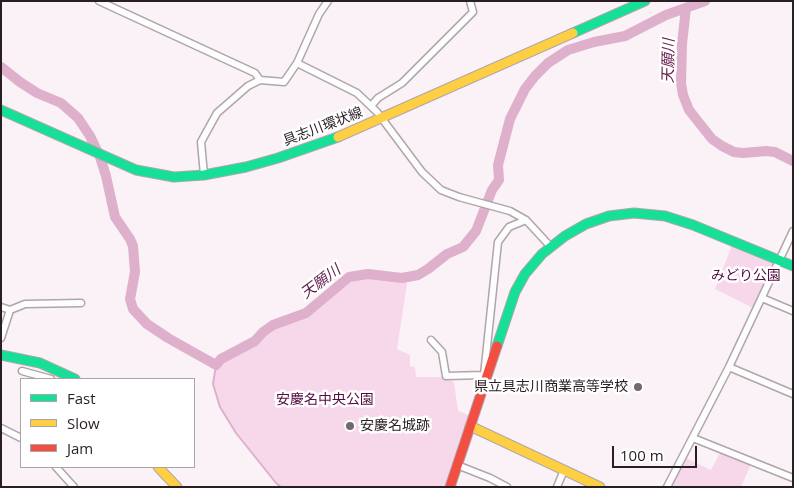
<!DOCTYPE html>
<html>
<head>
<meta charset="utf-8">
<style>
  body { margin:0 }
  #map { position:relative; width:794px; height:488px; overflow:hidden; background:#faf2f6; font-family:"Open Sans",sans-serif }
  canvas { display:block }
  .frame { position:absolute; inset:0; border:2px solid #281e24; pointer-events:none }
  .legend { position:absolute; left:20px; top:378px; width:175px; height:90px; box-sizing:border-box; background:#fff; border:1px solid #a9a5a7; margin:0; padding:6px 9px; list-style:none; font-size:15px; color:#281e24 }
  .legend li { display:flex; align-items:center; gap:10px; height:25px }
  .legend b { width:25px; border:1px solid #a9a5a7 }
  .scale { position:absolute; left:612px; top:446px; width:85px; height:22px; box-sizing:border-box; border:2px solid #281e24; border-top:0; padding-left:6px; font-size:15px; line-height:18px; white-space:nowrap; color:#281e24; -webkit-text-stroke:4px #fff; paint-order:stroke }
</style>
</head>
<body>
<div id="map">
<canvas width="794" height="488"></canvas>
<div class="frame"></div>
<ul class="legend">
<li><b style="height:6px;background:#16e098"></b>Fast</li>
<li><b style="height:6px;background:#ffcf43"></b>Slow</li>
<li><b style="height:6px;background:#f24e42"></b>Jam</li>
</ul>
<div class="scale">100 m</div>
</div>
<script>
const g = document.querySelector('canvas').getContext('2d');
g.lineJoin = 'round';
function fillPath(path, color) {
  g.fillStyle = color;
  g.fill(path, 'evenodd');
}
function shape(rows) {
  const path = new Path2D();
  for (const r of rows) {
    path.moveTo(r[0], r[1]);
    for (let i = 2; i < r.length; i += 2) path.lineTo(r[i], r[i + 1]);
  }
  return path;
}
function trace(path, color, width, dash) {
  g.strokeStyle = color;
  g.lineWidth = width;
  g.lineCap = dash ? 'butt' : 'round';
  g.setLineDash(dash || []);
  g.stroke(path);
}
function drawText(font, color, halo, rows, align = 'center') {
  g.font = font + ' "Open Sans","Noto Sans JP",sans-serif';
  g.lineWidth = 5;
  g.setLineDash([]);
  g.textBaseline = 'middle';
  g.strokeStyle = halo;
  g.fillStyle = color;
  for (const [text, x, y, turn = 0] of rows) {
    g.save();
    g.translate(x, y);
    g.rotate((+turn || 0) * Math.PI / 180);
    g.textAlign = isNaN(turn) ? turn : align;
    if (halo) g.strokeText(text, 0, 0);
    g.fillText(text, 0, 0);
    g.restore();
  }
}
const green = shape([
  [730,240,779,261,755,309,715,289,731,248],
  [368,274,393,277,408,277,397,349,410,355,410,366,415,367,416,377,444,377,454,382,458,411,472,416,450,487,281,487,276,483,236,433,220,407,213,384,216,365,221,359,255,341,263,332,273,325,298,317,314,308,349,277],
  [721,451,751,464,741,487,670,487,686,458,711,470]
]);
const stream = shape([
  [216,365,213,384,220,407,236,433,276,483,281,487]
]);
const river = shape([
  [686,8,682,44,681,83,683,95,689,110,712,139,722,146,734,152,743,153,766,151,775,152,793,161],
  [1,67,20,82,37,93,61,103,78,118,90,136,100,157,106,176,115,217,130,239,133,246,135,272,130,299,133,309,147,324,168,338,216,365,221,359,255,341,263,332,273,325,306,313,349,277,368,274,402,278,418,275,428,269,447,254,463,247,476,231,492,190,499,180,498,165,510,119,525,89,535,76,548,63,568,50,594,42,625,36,666,15,705,1]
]);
const street = shape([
  [99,1,255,73,260,80],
  [297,63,357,93,377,112,422,172,441,190,459,197,510,211,526,220,550,246],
  [371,106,378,98,402,83,473,12,470,1],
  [204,175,201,142,217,113,248,86,260,80,284,82,297,63,319,14,328,1],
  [762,298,793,311],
  [1,307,10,310,25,304,81,303],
  [1,338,10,310],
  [431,340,442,352,446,376,484,375],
  [729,367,793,394],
  [22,371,51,379],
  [487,376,484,375,498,242,509,227,526,220],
  [1,428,21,438],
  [693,438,793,478],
  [457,465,490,478,507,487],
  [56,467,74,487],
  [557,487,564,470],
  [667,487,729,367,793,231]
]);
const fast = shape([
  [573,33,645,1],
  [1,110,136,170,174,177,204,175,246,167,278,158,338,137],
  [497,346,515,292,525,274,542,254,565,236,586,224,609,216,634,213,665,216,693,225,793,266],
  [1,355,40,363,75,379]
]);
const slow = shape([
  [338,137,573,33],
  [470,426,600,487],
  [158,467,177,487]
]);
const jam = shape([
  [450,487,497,346]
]);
const markers = [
  [638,387,5,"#72686e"],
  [350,426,5,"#72686e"]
];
const streetNames = [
  ["具志川環状線",323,127,-21]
];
const parkNames = [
  ["みどり公園",746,276],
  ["安慶名中央公園",325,400]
];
const poiNames = [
  ["県立具志川商業高等学校",628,387],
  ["安慶名城跡",360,426,"left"]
];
const waterNames = [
  ["天願川",669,61,-89],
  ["天願川",321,282,-37]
];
fillPath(green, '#f7d8ea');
trace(stream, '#deb0cc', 2);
trace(river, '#deb0cc', 10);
trace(street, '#afa6ab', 9);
trace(fast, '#afa6ab', 11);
trace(slow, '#afa6ab', 11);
trace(jam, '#afa6ab', 11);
trace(street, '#fefdfe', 6);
trace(fast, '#16e098', 9);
trace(slow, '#ffcf43', 9);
trace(jam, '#f24e42', 9);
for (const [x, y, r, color] of markers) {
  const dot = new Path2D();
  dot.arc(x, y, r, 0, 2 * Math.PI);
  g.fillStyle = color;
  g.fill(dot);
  trace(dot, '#fff', 2);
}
drawText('14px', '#281e24', '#fff', streetNames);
drawText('14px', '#550b41', '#fff', parkNames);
drawText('14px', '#281e24', '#fff', poiNames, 'right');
drawText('italic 15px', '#62194c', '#fff', waterNames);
</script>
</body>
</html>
